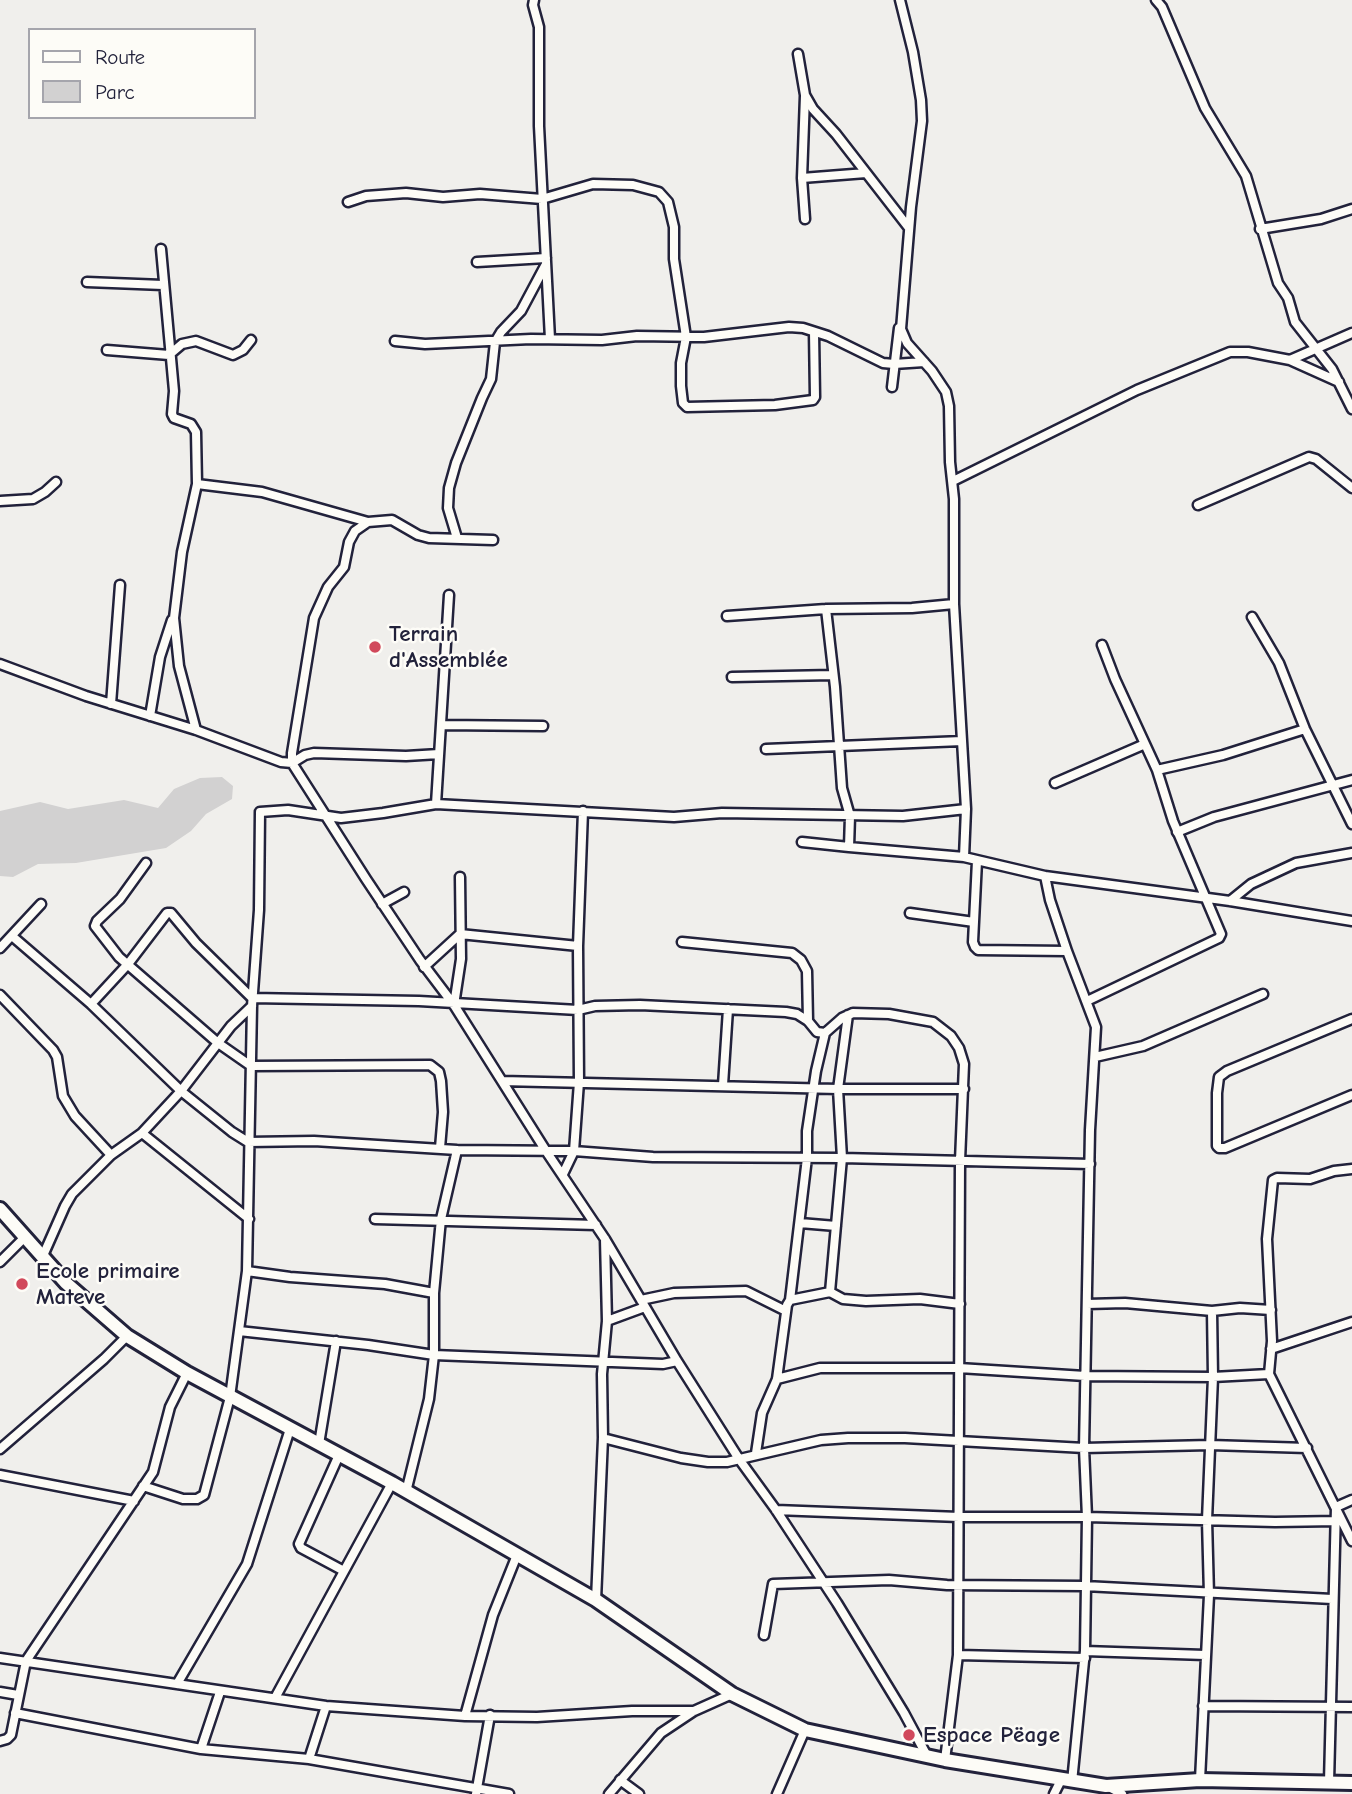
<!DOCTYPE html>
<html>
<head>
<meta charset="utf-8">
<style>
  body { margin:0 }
  #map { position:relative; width:1352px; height:1794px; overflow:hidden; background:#f0efec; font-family:"Comic Neue",sans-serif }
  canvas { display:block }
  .legend { position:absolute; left:28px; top:28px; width:228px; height:91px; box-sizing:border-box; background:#fdfcf7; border:2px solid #a5a5ac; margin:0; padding:9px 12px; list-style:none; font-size:21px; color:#22223b }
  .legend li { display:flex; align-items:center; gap:14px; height:35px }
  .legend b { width:35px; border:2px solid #a5a5ac }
</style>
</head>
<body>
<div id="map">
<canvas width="1352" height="1794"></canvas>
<ul class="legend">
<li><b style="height:9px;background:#fdfcf7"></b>Route</li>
<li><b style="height:19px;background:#d2d1d1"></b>Parc</li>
</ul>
</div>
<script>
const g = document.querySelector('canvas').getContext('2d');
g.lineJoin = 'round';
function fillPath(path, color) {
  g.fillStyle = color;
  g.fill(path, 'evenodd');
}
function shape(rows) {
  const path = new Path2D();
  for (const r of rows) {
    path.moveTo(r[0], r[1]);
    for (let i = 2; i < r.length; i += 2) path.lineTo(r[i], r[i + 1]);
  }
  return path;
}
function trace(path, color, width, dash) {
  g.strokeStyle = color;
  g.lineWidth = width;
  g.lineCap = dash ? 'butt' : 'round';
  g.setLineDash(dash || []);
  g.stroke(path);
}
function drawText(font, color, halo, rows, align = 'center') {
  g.font = font + ' "Comic Neue",sans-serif';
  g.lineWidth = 5;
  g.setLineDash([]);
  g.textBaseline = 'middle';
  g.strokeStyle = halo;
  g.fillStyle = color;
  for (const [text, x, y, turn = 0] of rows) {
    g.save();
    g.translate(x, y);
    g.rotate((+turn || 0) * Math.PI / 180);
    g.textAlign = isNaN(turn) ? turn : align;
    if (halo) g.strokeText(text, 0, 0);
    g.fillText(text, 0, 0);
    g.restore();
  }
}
const green = shape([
  [222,777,233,786,232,799,206,814,191,831,166,848,76,863,38,864,13,877,0,876,0,811,40,802,68,809,124,800,158,808,174,789,200,778]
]);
const minor = shape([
  [534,0,533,5,539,27,539,126,550,339],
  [900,0,913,52,921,100,922,121,911,207,901,329,907,343,932,371,946,392,949,406,950,462,954,499,954,604,966,809,964,857,1045,876,1050,900,1067,951,1096,1027,1090,1130,1084,1448,1087,1517,1085,1651,1072,1782],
  [1156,0,1162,7,1205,108,1246,176,1278,283,1288,298,1295,322,1332,369,1352,409],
  [798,54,805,95,813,109,836,134,909,228],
  [805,96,802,178,805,219],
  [802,178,866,173],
  [348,202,366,196,406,193,443,197,480,194,542,199,593,184,633,185,659,192,668,202,674,227,674,259,686,337,681,363,681,386,683,403,687,407,775,405,813,400,815,397,814,332],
  [1260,229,1321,219,1352,209],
  [161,249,174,391,172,414,174,418,191,424,196,432,197,484,182,552,174,618,179,666,196,730],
  [477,262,546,258],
  [87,282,163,285],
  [395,341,425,344,531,339,602,340,637,336,704,337,789,327,803,328,828,336,883,363,894,364,924,362],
  [107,350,169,355,182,344,196,341,233,355,243,350,251,340],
  [1290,360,1352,333],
  [892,387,899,328],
  [953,481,1137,390,1230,352,1248,352,1290,360,1339,382],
  [197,484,262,492,368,522],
  [0,501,33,499,45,492,56,482],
  [1198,505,1309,457,1316,459,1352,488],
  [457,538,448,508,449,488,456,463,482,398,491,379,495,342,501,332,521,311,545,266],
  [493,540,429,538,418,535,392,520,368,522,355,531,349,542,344,567,328,587,314,618,292,753,292,763,366,879,420,960,454,1005,546,1151,605,1239,677,1361,739,1459,776,1510,837,1603,904,1713,927,1756],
  [826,609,835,687,842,788,850,816,849,847,964,857],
  [727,616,826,609,912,608,954,604],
  [1252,617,1279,663,1305,729,1352,824],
  [0,664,86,696,196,730,281,762,292,763,305,755,314,753,406,756,439,754],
  [732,677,833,675],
  [111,704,120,585],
  [150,716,160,657,172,620],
  [441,725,543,726],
  [766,749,962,741],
  [1157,770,1223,755,1305,729],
  [1055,783,1145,744],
  [436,804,449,595],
  [1177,832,1214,817,1352,780],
  [802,842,849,847],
  [977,861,973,942,975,947,978,950,1067,951],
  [146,863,120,899,97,921,95,926,119,957,218,1043,251,1066,430,1065,439,1072,441,1081,443,1112,440,1148],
  [1045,876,1230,901,1352,921],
  [1230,901,1251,884,1296,863,1352,853],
  [382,904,404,892],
  [910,913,974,922],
  [12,936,91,1004,181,1091,232,1132,248,1142,314,1141,457,1150,574,1151,653,1157,842,1158,838,1089,848,1015],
  [682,942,792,953,801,960,807,971,808,1021],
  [0,948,41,904],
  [424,967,460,934,578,946],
  [0,995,53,1050,57,1057,63,1096,75,1116,111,1155],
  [1087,1001,1219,938,1221,934,1173,821,1157,770,1115,679,1102,645],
  [91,1004,128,964,167,913,171,913,196,943,252,998,419,1001,578,1010,595,1006,640,1005,786,1012,797,1014,808,1021,817,1032,825,1033,842,1018,853,1013,889,1014,933,1022,951,1036,959,1048,964,1064,960,1161,958,1655,945,1760],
  [454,1005,461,959,460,877],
  [1352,1019,1227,1071,1219,1077,1217,1093,1217,1146,1219,1148,1225,1148,1352,1095],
  [1095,1057,1143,1046,1263,994],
  [502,1081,838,1089,964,1089],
  [723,1085,728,1009],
  [142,1133,249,1219],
  [1352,1169,1334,1171,1310,1179,1277,1178,1273,1180,1267,1239,1272,1341,1269,1374,1352,1541],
  [563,1174,574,1151,579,1082,578,946,583,811],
  [375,1219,596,1225],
  [800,1223,836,1226],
  [42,1258,65,1206,72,1194,111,1155,142,1133,181,1091,231,1026,252,1006],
  [0,1262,25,1237],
  [247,1271,290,1277,385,1284,434,1293],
  [830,1292,843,1299,866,1301,920,1299,960,1304],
  [641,1300,674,1293,746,1291,786,1311],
  [790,1300,807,1158,807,1131,816,1071,825,1033],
  [1087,1304,1125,1303,1212,1311,1240,1308,1271,1310],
  [607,1321,645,1307],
  [239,1331,368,1345,434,1355,663,1364,677,1361],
  [1271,1349,1352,1322],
  [777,1379,820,1368,959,1368,1085,1376,1213,1377,1269,1374],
  [603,1438,681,1458,708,1462,727,1462,821,1440,848,1438,905,1438,1084,1448,1210,1445,1307,1448],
  [319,1444,336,1341],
  [0,1449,104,1359,127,1336],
  [756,1453,762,1413,777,1379,787,1305,790,1300,830,1292,842,1158,1090,1164],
  [339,1455,299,1544,301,1548,344,1571],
  [0,1475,134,1501],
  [143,1486,183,1499,197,1499,204,1495,230,1397,247,1271,252,1006,259,910,260,812,288,810,341,818,383,813,436,804,674,817,722,813,903,816,966,809],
  [406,1492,429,1399,434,1355,434,1293,441,1219,457,1150],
  [776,1510,959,1517,1087,1517,1275,1522,1337,1521],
  [596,1600,603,1438,602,1374,607,1321,605,1239],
  [764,1635,773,1584,889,1580,947,1585,1085,1586,1332,1599],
  [1085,1651,1205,1655],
  [958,1655,1085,1658],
  [0,1658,326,1706,465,1716,537,1717,632,1711,694,1711],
  [177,1684,247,1564,290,1429],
  [0,1692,18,1695],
  [275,1698,392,1483],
  [1203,1706,1352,1707],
  [15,1713,201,1749,309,1759,509,1794],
  [465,1716,493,1615,517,1555],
  [0,1741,7,1739,11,1735,26,1661,153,1472,170,1407,187,1373],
  [201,1749,220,1692],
  [309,1759,326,1706],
  [620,1780,639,1794],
  [1200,1780,1209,1595,1207,1520,1213,1377,1212,1311],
  [1329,1782,1336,1507,1352,1500],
  [1109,1787,1122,1794],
  [476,1794,490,1715],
  [609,1794,661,1733,694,1711,732,1694],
  [777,1794,805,1730],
  [1054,1794,1061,1780]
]);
const highway = shape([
  [0,1209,66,1283,127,1336,187,1373,392,1483,596,1600,732,1694,805,1730,945,1760,1106,1786,1200,1780,1352,1783]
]);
const markers = [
  [375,647,7,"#d1495b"],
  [22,1284,7,"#d1495b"],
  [909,1735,7,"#d1495b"]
];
const poiNames = [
  ["Terrain",389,634],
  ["d'Assemblée",389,660],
  ["Ecole primaire",36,1271],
  ["Mateve",36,1297],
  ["Espace Pëage",923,1735]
];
fillPath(green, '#d2d1d1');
trace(minor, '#22223b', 13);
trace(highway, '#22223b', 18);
trace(minor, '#fdfcf7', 8);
trace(highway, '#fdfcf7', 12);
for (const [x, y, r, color] of markers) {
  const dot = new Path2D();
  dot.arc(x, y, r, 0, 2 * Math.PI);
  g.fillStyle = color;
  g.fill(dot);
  trace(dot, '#fdfcf7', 2.5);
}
drawText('bold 23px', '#22223b', '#fdfcf7', poiNames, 'left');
</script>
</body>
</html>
